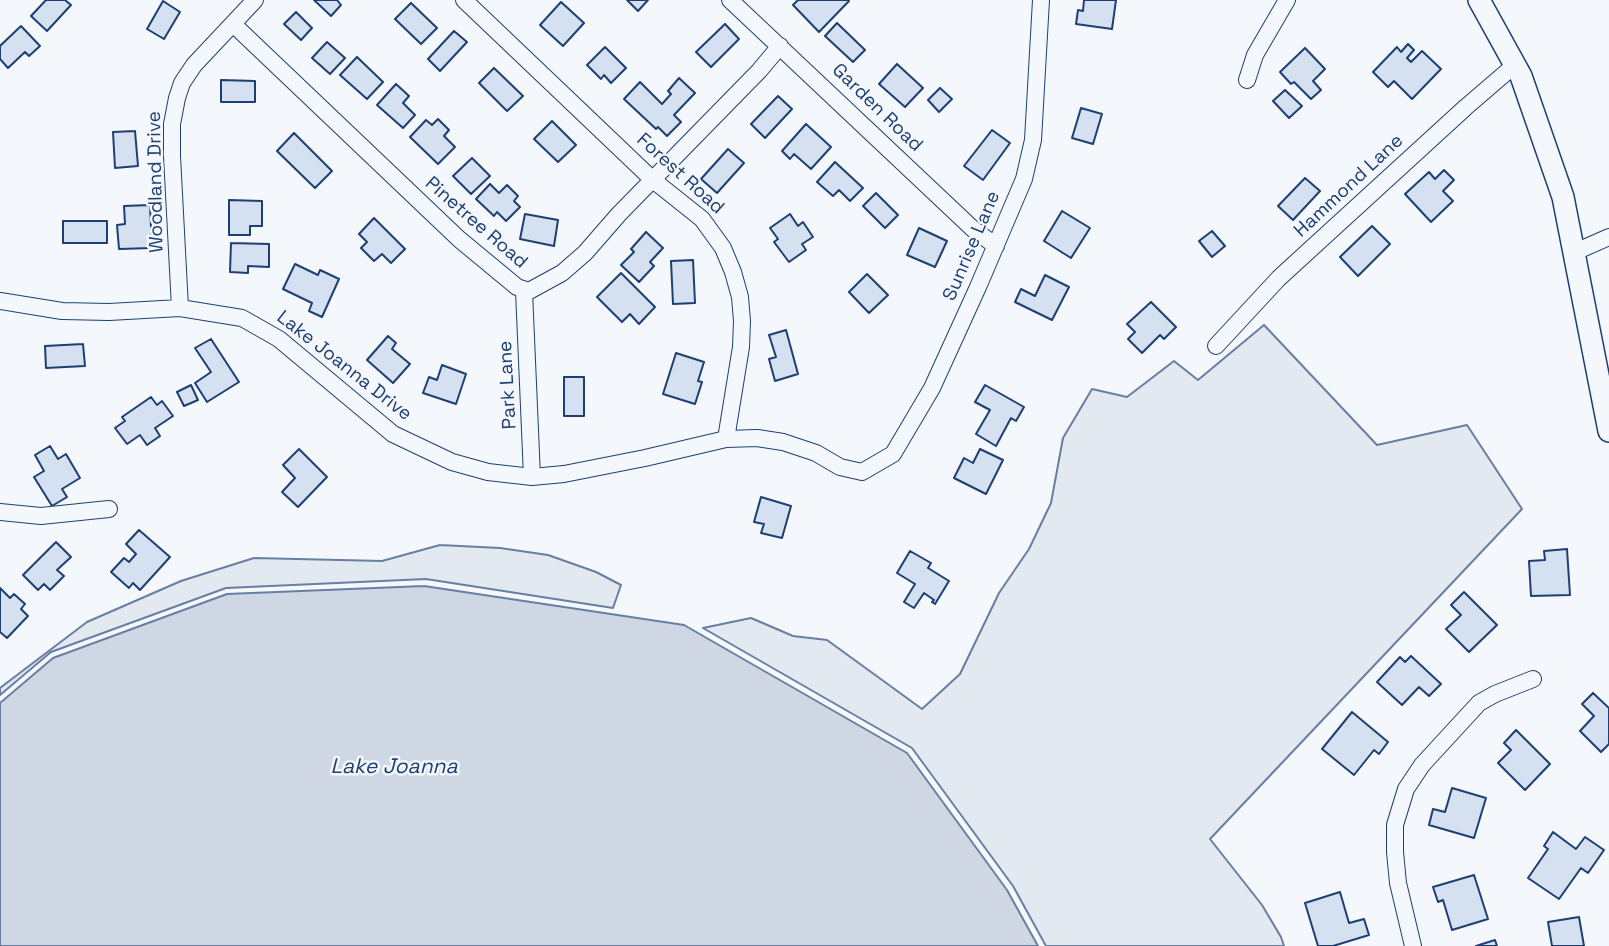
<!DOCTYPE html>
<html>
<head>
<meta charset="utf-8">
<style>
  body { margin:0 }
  canvas { display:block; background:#f4f7fb }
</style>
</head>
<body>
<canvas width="1609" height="946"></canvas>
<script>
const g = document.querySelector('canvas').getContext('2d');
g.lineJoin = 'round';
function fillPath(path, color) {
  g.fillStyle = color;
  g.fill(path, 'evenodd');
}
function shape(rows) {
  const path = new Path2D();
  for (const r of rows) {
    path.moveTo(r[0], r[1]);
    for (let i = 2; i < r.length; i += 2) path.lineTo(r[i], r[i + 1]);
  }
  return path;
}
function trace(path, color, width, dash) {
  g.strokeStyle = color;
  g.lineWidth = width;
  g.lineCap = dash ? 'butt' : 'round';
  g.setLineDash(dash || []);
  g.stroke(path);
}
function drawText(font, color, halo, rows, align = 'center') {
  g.font = font + ' "Space Grotesk",sans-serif';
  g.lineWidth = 5;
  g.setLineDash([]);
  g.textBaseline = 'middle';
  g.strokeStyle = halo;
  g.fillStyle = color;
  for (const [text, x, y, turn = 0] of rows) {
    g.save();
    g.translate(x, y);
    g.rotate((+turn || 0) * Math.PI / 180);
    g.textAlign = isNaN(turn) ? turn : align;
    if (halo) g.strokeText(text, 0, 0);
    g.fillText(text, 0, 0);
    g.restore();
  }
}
const green = shape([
  [1264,325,1377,445,1467,425,1522,509,1210,839,1262,905,1281,937,1284,946,1046,946,1013,886,912,748,703,628,751,618,793,636,827,640,922,709,960,674,999,593,1029,549,1051,503,1063,438,1092,389,1127,397,1174,361,1198,380,1264,325],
  [440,545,500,548,548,555,596,572,621,585,613,608,426,579,226,588,51,652,0,695,0,688,87,622,181,581,254,558,382,561,440,545]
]);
const water = shape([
  [424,586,684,625,907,753,1007,890,1038,946,0,946,0,703,53,658,227,594,424,586]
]);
const building = shape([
  [46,0,65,0,71,5,47,31,31,16,46,0],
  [314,0,337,0,341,5,331,16,314,0],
  [627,0,648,0,638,11,627,0],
  [798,0,848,0,849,1,819,32,793,5,798,0],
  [1084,0,1116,0,1112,29,1076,24,1078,10,1083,11,1084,0],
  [163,1,180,12,164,39,147,29,163,1],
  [561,2,584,23,563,46,540,25,561,2],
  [411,3,437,28,421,44,395,19,411,3],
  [296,12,312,28,301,40,284,24,296,12],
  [837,23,865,50,853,62,825,36,837,23],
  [725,24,739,39,711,67,696,52,725,24],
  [21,26,40,46,29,56,25,52,8,68,0,59,0,46,21,26],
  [454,31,467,42,440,71,428,59,454,31],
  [327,42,345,58,330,74,312,58,327,42],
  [1408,44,1414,50,1407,58,1411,62,1422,51,1441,69,1412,99,1394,81,1388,87,1373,72,1397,47,1401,52,1408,44],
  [605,47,626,68,611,83,604,75,601,79,587,65,605,47],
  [1305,48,1325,69,1313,81,1321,90,1311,99,1294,82,1291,84,1280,72,1305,48],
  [357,57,383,82,367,99,340,75,357,57],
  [897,64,923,88,905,107,879,84,897,64],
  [494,68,523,96,507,111,479,83,494,68],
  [679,78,695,93,674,115,681,122,667,136,658,127,656,129,624,99,640,82,662,104,671,94,668,91,679,78],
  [221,80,255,81,255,102,221,102,221,80],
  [396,84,409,96,403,103,415,115,403,128,377,105,396,84],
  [940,88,952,99,939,112,928,100,940,88],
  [1285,90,1302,106,1289,118,1273,101,1285,90],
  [778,96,792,109,765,138,751,124,778,96],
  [1081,108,1102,114,1093,144,1072,138,1081,108],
  [438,119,449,130,444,136,455,147,438,164,410,137,426,120,432,125,438,119],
  [552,121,576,145,558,162,534,139,552,121],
  [806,124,831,147,811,169,794,154,790,159,782,151,806,124],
  [992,130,1010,143,983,180,964,166,992,130],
  [135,131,138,166,115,168,113,132,135,131],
  [294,133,332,171,315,188,277,151,294,133],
  [728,149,744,163,717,193,701,179,728,149],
  [472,158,490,176,471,194,453,176,472,158],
  [835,162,863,188,850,201,839,190,833,196,817,182,835,162],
  [1444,170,1454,180,1443,191,1453,201,1431,222,1405,194,1429,172,1435,179,1444,170],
  [1305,178,1320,191,1293,220,1278,206,1305,178],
  [490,184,499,193,507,185,518,196,514,201,520,207,506,221,497,212,494,216,476,199,490,184],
  [876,193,898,215,885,228,863,206,876,193],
  [229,200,262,201,262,226,250,226,250,235,229,235,229,200],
  [150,205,152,248,119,249,117,225,125,224,124,206,150,205],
  [1062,211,1090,228,1071,258,1044,241,1062,211],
  [525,214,558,220,554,246,520,239,525,214],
  [790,214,798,226,803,222,813,237,802,244,806,250,789,262,774,242,778,239,770,228,790,214],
  [374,218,405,249,391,263,382,254,374,261,361,248,367,242,359,234,374,218],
  [63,221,107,221,107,243,63,243,63,221],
  [1372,226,1390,244,1358,276,1340,257,1372,226],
  [919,228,947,241,935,267,907,255,919,228],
  [1212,231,1225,246,1212,257,1199,241,1212,231],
  [646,232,663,248,650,262,654,266,639,282,621,265,634,252,631,249,646,232],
  [231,243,269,244,269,267,248,266,248,273,230,272,231,243],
  [693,260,695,303,673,304,671,261,693,260],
  [295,264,318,275,320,270,339,279,322,317,309,311,312,303,283,289,295,264],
  [621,273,655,307,639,324,630,314,622,322,597,297,621,273],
  [867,274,888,295,869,313,849,292,867,274],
  [1045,275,1069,287,1052,320,1015,302,1021,289,1035,296,1045,275],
  [1151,302,1176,327,1164,339,1160,335,1142,353,1128,339,1135,332,1127,324,1151,302],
  [786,330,798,374,775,381,769,359,776,357,769,335,786,330],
  [388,336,396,343,392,349,410,364,393,383,367,360,388,336],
  [211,339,239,382,207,402,195,383,211,372,195,348,211,339],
  [83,344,85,366,46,368,45,346,83,344],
  [676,353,704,362,698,381,702,382,695,404,663,394,676,353],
  [442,365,466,374,456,404,423,393,429,377,437,380,442,365],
  [564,377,584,377,584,416,564,416,564,377],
  [191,385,198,400,184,406,177,392,191,385],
  [985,385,1024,407,1016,421,1011,418,996,446,976,434,990,410,975,402,985,385],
  [151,397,157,405,162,401,173,416,155,428,160,436,147,445,140,435,127,444,115,428,125,421,122,417,151,397],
  [50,446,58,459,66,454,80,478,62,489,67,497,52,506,34,477,44,471,35,455,50,446],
  [299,449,327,477,298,507,282,492,295,478,283,465,299,449],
  [980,449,1003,460,986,494,954,478,964,458,973,463,980,449],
  [761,497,791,506,782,538,761,533,764,524,754,522,761,497],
  [139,530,170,557,140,590,133,583,129,588,111,572,124,558,129,562,136,554,126,544,139,530],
  [56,542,71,557,57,570,64,576,50,590,44,584,38,590,23,575,56,542],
  [1567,549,1570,595,1531,596,1529,561,1545,560,1544,551,1567,549],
  [910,551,931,563,928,568,949,581,935,604,932,602,934,600,924,593,914,608,904,602,915,584,897,573,910,551],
  [0,588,10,598,14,594,25,604,21,609,28,616,7,638,0,632,0,588],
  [1464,592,1497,625,1469,652,1446,629,1461,615,1451,605,1464,592],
  [1411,656,1441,684,1429,696,1419,687,1402,705,1377,682,1400,657,1405,662,1411,656],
  [1593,693,1609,708,1609,744,1601,752,1580,731,1594,716,1582,704,1593,693],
  [1352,712,1388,742,1379,754,1374,750,1354,775,1322,749,1352,712],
  [1516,730,1550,764,1525,790,1498,763,1511,750,1504,743,1516,730],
  [1452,788,1486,798,1474,838,1429,825,1433,809,1445,812,1452,788],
  [1553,832,1576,849,1585,837,1604,850,1588,873,1581,868,1559,899,1528,878,1548,849,1544,846,1553,832],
  [1474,875,1488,919,1452,930,1443,900,1438,902,1433,887,1474,875],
  [1340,892,1349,923,1364,919,1369,935,1333,946,1318,946,1305,903,1340,892],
  [1579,917,1584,946,1552,946,1548,922,1579,917],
  [1495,940,1497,946,1476,946,1495,940]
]);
const minor = shape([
  [464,0,653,180,702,219,723,248,733,272,740,297,742,321,741,347,726,439],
  [730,0,973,229,996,246],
  [233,24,459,239,517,287,529,291,562,273,585,253,619,214,759,71,780,46],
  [1247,80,1255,55,1287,0],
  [1575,252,1609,237],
  [524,291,532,477],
  [0,301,62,311,109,312,180,308,242,318,279,339,393,434,452,462,488,472,532,477,564,474,645,458,726,439,757,438,783,442,816,453,840,467,862,472,893,454,932,388,978,287,1024,179,1033,140,1041,0],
  [180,308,172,156,172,124,177,98,182,83,194,65,255,0],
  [1216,346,1279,278,1466,107,1516,64],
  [0,512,41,516,109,509],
  [1413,946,1398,883,1395,852,1395,825,1406,789,1422,765,1479,703,1495,694,1533,679]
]);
const major = shape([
  [1479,0,1521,76,1563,197,1609,431]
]);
const streetNames = [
  ["Garden Road",877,108,44],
  ["Forest Road",680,174,42],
  ["Woodland Drive",156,182,-91],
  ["Hammond Lane",1349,186,-43],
  ["Pinetree Road",476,223,41],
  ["Sunrise Lane",972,246,-67],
  ["Lake Joanna Drive",344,366,38],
  ["Park Lane",508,385,-93]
];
const waterNames = [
  ["Lake Joanna",394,767]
];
fillPath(green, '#e3e9f0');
trace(green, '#687fa3', 2);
fillPath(water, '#cfd7e4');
trace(water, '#687fa3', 2);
fillPath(building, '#d5e0f0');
trace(building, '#1d3f73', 2);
trace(minor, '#1d3f73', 18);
trace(major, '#1d3f73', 24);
trace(minor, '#f4f7fb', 16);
trace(major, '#f4f7fb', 21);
drawText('19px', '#1d3f73', '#f4f7fb', streetNames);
drawText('italic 21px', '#1d3f73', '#f4f7fb', waterNames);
</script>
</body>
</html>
